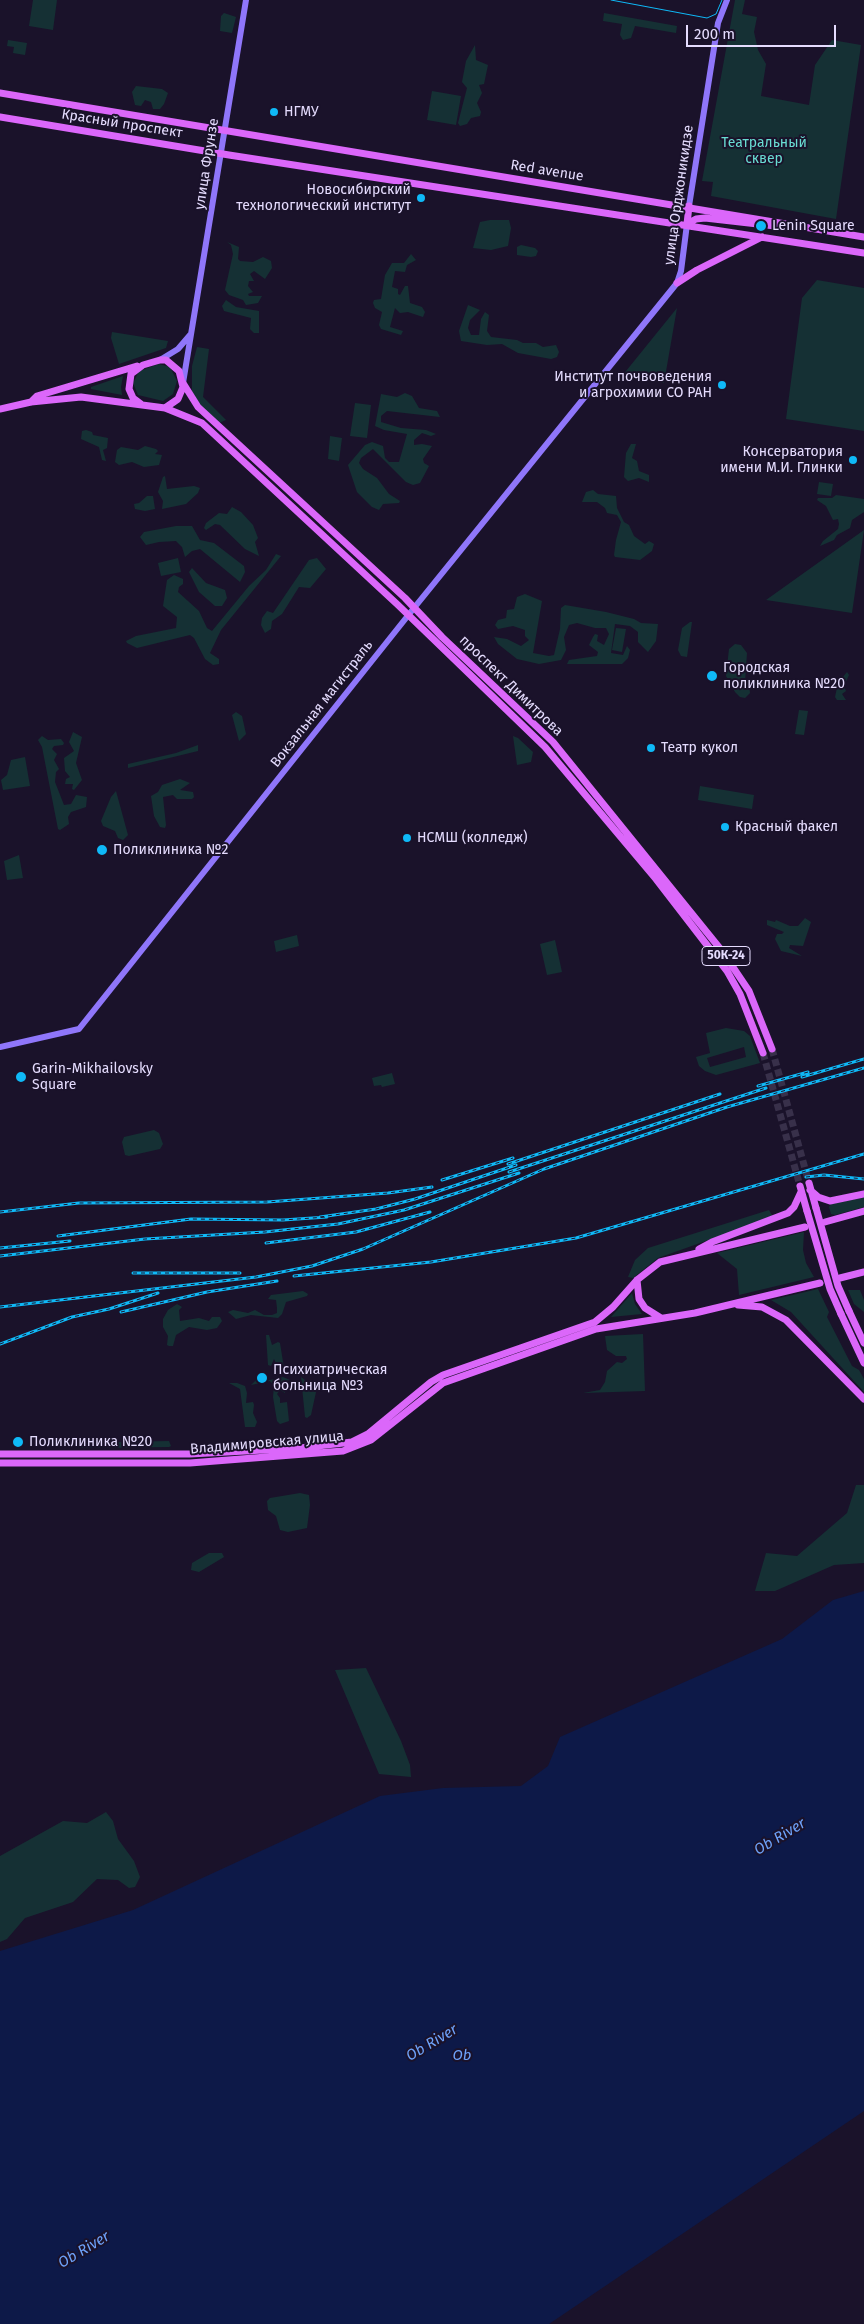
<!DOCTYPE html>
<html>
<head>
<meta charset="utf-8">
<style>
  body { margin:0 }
  #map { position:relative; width:864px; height:2324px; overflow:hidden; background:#1a122a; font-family:"Fira Sans",sans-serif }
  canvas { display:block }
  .scale { position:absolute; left:686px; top:25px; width:150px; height:22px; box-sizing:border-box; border:2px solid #e5dcfe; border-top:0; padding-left:6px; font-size:15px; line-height:18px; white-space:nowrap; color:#e5dcfe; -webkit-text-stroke:4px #1a122a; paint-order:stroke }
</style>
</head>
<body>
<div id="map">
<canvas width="864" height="2324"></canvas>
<div class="scale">200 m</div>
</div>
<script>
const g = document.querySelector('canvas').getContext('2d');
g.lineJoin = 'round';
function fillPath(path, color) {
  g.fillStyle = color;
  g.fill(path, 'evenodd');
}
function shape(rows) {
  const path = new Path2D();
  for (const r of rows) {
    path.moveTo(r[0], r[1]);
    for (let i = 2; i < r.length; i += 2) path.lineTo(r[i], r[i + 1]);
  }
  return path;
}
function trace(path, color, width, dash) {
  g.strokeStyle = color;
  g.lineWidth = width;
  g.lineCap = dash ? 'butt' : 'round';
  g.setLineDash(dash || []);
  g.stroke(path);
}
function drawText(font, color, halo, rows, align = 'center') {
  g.font = font + ' "Fira Sans",sans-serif';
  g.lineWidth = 4;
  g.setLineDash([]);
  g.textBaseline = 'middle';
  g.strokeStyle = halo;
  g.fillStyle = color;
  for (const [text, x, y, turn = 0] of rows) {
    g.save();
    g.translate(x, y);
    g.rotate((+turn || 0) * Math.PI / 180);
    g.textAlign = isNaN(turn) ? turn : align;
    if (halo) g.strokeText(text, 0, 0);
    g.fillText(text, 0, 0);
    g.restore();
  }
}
const green = shape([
  [33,0,57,0,53,30,29,26],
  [735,0,745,0,742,14,757,17,754,32,758,50,766,64,761,96,809,105,815,65,832,40,861,45,836,219,711,196,713,182,702,181],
  [224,13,236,17,232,33,220,31,221,16],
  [604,13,677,26,676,33,635,26,631,38,623,40,620,35,622,24,603,21],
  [8,40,27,43,25,55,13,53,14,47,7,46],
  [475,45,476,60,488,65,484,84,479,85,482,93,477,103,481,112,480,116,471,118,467,124,460,126,458,123,467,88,462,82,466,61],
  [136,86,162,89,168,93,164,104,160,109,153,109,151,102,145,100,141,106,135,105,132,92],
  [432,91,461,96,456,125,427,120],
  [490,220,509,220,511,228,508,246,491,250,473,248,480,222],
  [227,242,239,247,238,259,240,261,253,262,263,257,271,261,272,268,265,279,254,271,250,274,254,281,249,281,248,286,253,292,248,294,249,296,262,296,258,303,246,305,243,300,229,295,225,290,233,254,231,245],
  [521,245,535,248,538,251,536,256,531,257,517,255,517,247],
  [411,254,416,260,407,265,405,272,395,271,392,287,398,289,398,294,400,295,405,286,408,286,410,303,422,307,425,312,423,317,408,312,400,313,395,308,390,327,403,331,401,335,381,329,379,325,382,312,375,308,373,303,374,300,381,299,385,275,392,263,404,263],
  [817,280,864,288,864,431,786,419,802,298],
  [226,300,236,307,259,311,259,333,254,333,250,329,251,318,224,311,222,306],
  [468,305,480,310,470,320,468,328,471,335,479,335,481,319,485,312,489,315,487,331,491,337,517,340,523,343,536,343,543,347,556,345,559,352,557,357,551,359,518,353,502,344,487,345,461,341,459,331],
  [677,308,664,383,622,376],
  [112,332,168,341,166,348,119,364,111,338],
  [197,347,209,349,203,397,226,420,219,423,200,406,192,391,192,366],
  [159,364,170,367,177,381,173,394,163,401,138,395,133,383,139,371],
  [123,376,121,387,122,395,91,389,91,387],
  [405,393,412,396,419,408,437,411,440,417,387,411,381,416,381,422,401,428,426,430,436,434,431,436,422,433,414,440,414,445,422,444,432,446,423,459,424,463,429,466,420,483,413,485,406,482,373,449,361,458,359,463,363,469,377,478,389,494,400,501,399,503,383,504,379,510,372,507,357,492,348,465,365,445,372,442,383,446,385,458,389,462,399,462,407,434,384,430,375,426,381,394,397,397],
  [355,403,371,405,367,438,350,436],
  [86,430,92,432,93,435,108,438,107,448,103,450,106,461,102,460,99,447,81,439,82,431],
  [330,436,342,438,339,461,328,459],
  [631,444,636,444,632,458,637,461,639,471,649,475,649,482,639,478,628,481,624,477,626,453],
  [145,446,156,449,158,451,155,454,162,455,159,465,144,467,132,462,119,465,115,462,117,450,121,447,138,450],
  [165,476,167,489,194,486,200,488,198,493,186,504,162,509,163,501,158,492,163,477],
  [819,482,833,484,831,496,817,494],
  [593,490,598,494,616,496,617,508,624,522,629,525,634,536,645,544,649,541,654,544,652,551,640,560,615,557,614,555,616,540,621,522,617,515,607,513,605,508,597,502,582,502,586,492],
  [836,495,864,499,864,512,852,520,850,528,837,535,834,540,820,546,823,541,838,529,839,524,838,519,833,520,826,506,817,500,818,498,832,498],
  [147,496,153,496,155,509,145,511,135,509,134,504,139,503],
  [232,507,241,512,253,525,258,538,255,542,259,556,245,549,220,525,215,524,206,530,204,528,206,523,219,513,227,514],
  [176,526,192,526,200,540,214,543,244,566,245,572,240,582,200,549,192,551,185,557,182,547,176,541,159,542,146,545,140,537,144,532],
  [864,530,852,613,766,600],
  [276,554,281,556,221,630,210,653,219,659,219,664,213,665,205,659,194,638,190,635,137,648,127,643,126,641,136,636,176,628,177,617,163,606,167,580,174,575,183,579,183,584,179,587,178,592,199,611,207,628,212,631,249,586,266,570],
  [178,558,181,572,161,576,158,563],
  [317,558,326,569,310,588,299,587,282,614,272,621,271,629,265,633,261,625,262,618,267,611,273,613,309,560],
  [192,568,206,583,225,590,227,598,222,606,215,606,199,592,189,572],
  [525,594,542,601,533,653,549,656,554,655,560,629,561,608,565,605,606,612,634,619,641,623,658,624,656,641,648,652,638,642,638,632,630,626,615,624,611,653,623,655,627,646,630,650,628,658,622,664,567,664,569,660,597,656,598,652,589,645,593,637,595,634,598,635,597,641,604,645,609,634,606,628,595,628,577,623,569,625,564,637,566,650,561,660,539,664,517,659,498,644,494,637,507,639,521,646,529,640,525,636,525,630,513,626,498,629,495,625,498,620,506,618,507,610,514,609,517,597],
  [690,622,692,622,687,657,681,656,678,650,682,628],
  [616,628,626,629,622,652,612,650],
  [735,644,741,645,747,653,745,682,749,685,750,693,745,698,740,697,735,692,726,676,729,649],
  [847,672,849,675,844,686,846,691,842,694,846,700,837,700,835,697,838,683],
  [799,710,808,711,804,735,795,734],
  [236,712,242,716,246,734,239,741,232,715],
  [73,732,82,737,76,763,82,780,74,790,72,789,73,784,65,784,66,779,70,777,65,771,64,758,74,751,69,742],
  [42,736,48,740,61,739,64,743,63,745,54,746,52,749,57,754,54,760,59,769,56,772,55,782,64,805,71,804,76,795,87,797,86,807,71,812,68,817,69,824,60,830,58,829,42,747,38,740],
  [513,736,518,738,533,752,531,762,517,765],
  [198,745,198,751,128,768,128,764,176,753],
  [25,757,30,786,3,790,1,780,7,775,11,760],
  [180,779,190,783,180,790,193,792,194,797,192,799,177,799,173,795,163,797,166,825,165,828,160,827,154,816,151,796,158,792,162,785],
  [700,786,754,795,752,809,698,800],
  [116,791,128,835,123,840,118,838,115,831,103,826,101,821,111,797],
  [19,855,23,878,7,880,4,861],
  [805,918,811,922,803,946,790,945,789,948,802,956,781,951,775,939,777,934,782,934,784,932,767,925,767,920,775,922,776,920,790,926,798,926],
  [297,935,299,946,276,952,274,941],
  [555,940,562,972,547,975,540,944],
  [726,1028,744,1031,750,1036,760,1063,716,1075,705,1071,699,1066,696,1057,710,1053,706,1033],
  [744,1047,746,1057,710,1067,707,1058],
  [392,1073,395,1084,382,1087,381,1085,374,1086,372,1078],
  [154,1130,159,1133,163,1144,160,1149,129,1156,125,1155,122,1142,124,1137],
  [864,1197,864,1207,835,1215,831,1214,829,1207,831,1204],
  [769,1210,773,1217,658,1258,633,1278,628,1277,635,1260,648,1248],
  [804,1232,803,1250,806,1263,814,1277,739,1295,737,1269,717,1253],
  [818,1289,829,1312,827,1317,852,1366,859,1370,864,1379,864,1392,791,1312,771,1300],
  [848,1290,860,1290,864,1300,864,1312,854,1304],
  [303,1291,308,1294,307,1296,286,1302,282,1314,278,1318,251,1315,236,1319,228,1312,233,1310,248,1313,255,1310,264,1315,272,1315,277,1313,277,1308,276,1300,268,1299,271,1295],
  [632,1293,635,1304,642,1314,611,1317],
  [177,1304,182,1307,179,1310,180,1321,199,1318,209,1321,212,1317,220,1317,222,1321,217,1328,207,1330,189,1327,176,1335,173,1346,169,1346,167,1345,168,1336,163,1327,163,1319,168,1310],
  [643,1334,645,1391,583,1393,600,1390,605,1382,607,1371,617,1362,622,1363,627,1359,626,1356,616,1356,607,1350,605,1336],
  [266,1335,269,1335,272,1345,278,1342,280,1343,284,1368,278,1372,274,1370,277,1365,274,1359,271,1366,268,1365],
  [283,1377,290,1380,285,1381,285,1393,280,1390,277,1394,280,1398,280,1403,287,1402,289,1421,280,1424,277,1421,273,1397,274,1386,270,1381,251,1385,256,1380,270,1380],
  [301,1377,309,1383,317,1381,318,1383,311,1415,307,1418,305,1417],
  [229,1383,237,1383,245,1386,247,1393,246,1403,253,1402,254,1405,253,1413,257,1422,255,1427,245,1427,240,1389],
  [169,1441,171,1446,169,1447,89,1448,78,1448,76,1443],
  [856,1485,864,1485,864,1563,834,1565,775,1591,755,1591,766,1553,797,1556,847,1513],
  [300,1493,309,1495,310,1505,307,1528,288,1532,280,1530,276,1516,268,1510,267,1501,270,1498],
  [209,1553,222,1553,224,1557,199,1572,191,1570,192,1563],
  [366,1668,401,1741,410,1765,411,1777,379,1774,335,1670],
  [106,1812,113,1821,118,1839,134,1861,140,1877,135,1887,129,1888,118,1880,97,1879,73,1902,25,1918,7,1939,0,1942,0,1856,63,1821,87,1823]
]);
const water = shape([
  [864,1591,864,2111,549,2324,0,2324,0,1951,133,1910,380,1796,443,1788,521,1786,548,1766,560,1737,782,1639,833,1600]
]);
const primaryTunnel = shape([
  [772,1049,809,1183],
  [763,1053,800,1186]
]);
const secondary = shape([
  [689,206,718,23,727,0],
  [160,360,178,349,190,335],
  [183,383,246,0],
  [0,1047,79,1029,414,608,677,283,681,271,687,224]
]);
const primary = shape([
  [0,93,864,237],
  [0,117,229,155,864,253],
  [687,224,696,219,705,218,784,227],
  [687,224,689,206],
  [677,283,697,270,762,237],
  [183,383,198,407,405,598,442,637,553,742,722,951,749,991,772,1049],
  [31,402,37,396,137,366],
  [141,404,133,398,129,389,131,374,143,365,160,360,166,360,179,371,183,387,178,399,165,408],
  [0,409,31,402,81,397,165,408,202,423,398,605,545,747,656,879,727,971,740,994,763,1053],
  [809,1183,816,1208],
  [800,1186,807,1211],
  [810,1190,818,1197,830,1201,864,1194],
  [825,1222,864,1211],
  [699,1249,712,1242,788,1213,794,1207,801,1192],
  [840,1278,864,1272],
  [637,1280,639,1299,645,1308,661,1318],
  [738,1305,762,1307,786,1320,864,1399],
  [849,1311,864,1343],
  [841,1314,864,1363],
  [0,1454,190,1454,300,1448,352,1442,368,1434,431,1382,443,1375,595,1322,613,1307,637,1280,660,1262,805,1227],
  [0,1463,190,1463,343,1451,371,1440,443,1383,596,1329,695,1313,820,1283]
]);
const tram = shape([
  [611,0,707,18,716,14,722,0]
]);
const rail = shape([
  [802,1077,864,1059],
  [758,1086,808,1072],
  [508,1164,720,1094],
  [509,1172,766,1088],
  [806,1177,824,1175,864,1179],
  [442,1180,513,1158],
  [0,1212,79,1203,267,1202,388,1193,432,1187],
  [320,1217,376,1209,415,1199,516,1165],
  [58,1236,191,1219,283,1220,327,1217],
  [266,1243,356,1232,430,1212],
  [0,1248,70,1241],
  [0,1256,145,1239,265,1232,338,1224,404,1210,519,1173],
  [133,1273,240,1273],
  [294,1276,431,1262,576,1238,864,1154],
  [0,1307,256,1277,312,1266,363,1249,544,1169,727,1107,864,1068],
  [121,1312,207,1292,277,1281],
  [0,1344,72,1317,109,1309,158,1293]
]);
const primaryBridge = shape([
  [816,1208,838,1286,849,1311],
  [807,1211,830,1289,841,1314]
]);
const markers = [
  [274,112,5,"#0fb9f7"],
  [421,198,5,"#0fb9f7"],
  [761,226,6,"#0fb9f7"],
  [722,385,5,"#0fb9f7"],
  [853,460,5,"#0fb9f7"],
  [712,676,6,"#0fb9f7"],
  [651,748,5,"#0fb9f7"],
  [725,827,5,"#0fb9f7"],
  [407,838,5,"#0fb9f7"],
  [102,850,6,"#0fb9f7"],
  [21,1077,6,"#0fb9f7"],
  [262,1378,6,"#0fb9f7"],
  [18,1442,6,"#0fb9f7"]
];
const shields = [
  [726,956,48]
];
const shieldNames = [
  ["50К-24",726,956]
];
const poiNames = [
  ["НГМУ",284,112],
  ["Новосибирский",411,190,"right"],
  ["технологический институт",411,206,"right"],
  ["Lenin Square",772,226],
  ["Институт почвоведения",712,377,"right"],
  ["и агрохимии СО РАН",712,393,"right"],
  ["Консерватория",843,452,"right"],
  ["имени М.И. Глинки",843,468,"right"],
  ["Городская",723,668],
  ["поликлиника №20",723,684],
  ["Театр кукол",661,748],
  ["Красный факел",735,827],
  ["НСМШ (колледж)",417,838],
  ["Поликлиника №2",113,850],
  ["Garin-Mikhailovsky",32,1069],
  ["Square",32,1085],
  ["Психиатрическая",273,1370],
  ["больница №3",273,1386],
  ["Поликлиника №20",29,1442]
];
const streetNames = [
  ["Красный проспект",122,124,9],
  ["улица Фрунзе",207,164,-81],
  ["Red avenue",547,171,9],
  ["улица Орджоникидзе",679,195,-82],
  ["проспект Димитрова",511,686,44],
  ["Вокзальная магистраль",322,704,-52],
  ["Владимировская улица",267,1443,-5]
];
const parkNames = [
  ["Театральный",764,143],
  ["сквер",764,159]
];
const waterNames = [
  ["Ob River",780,1837,-31],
  ["Ob River",432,2043,-31],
  ["Ob",462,2056],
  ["Ob River",84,2250,-31]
];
fillPath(green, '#153034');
fillPath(water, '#0d1948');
trace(primaryTunnel, '#38304a', 7, [7, 3.5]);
trace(secondary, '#8f76fa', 6);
trace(primary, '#db67fa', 7);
trace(tram, '#0fb9f7', 1);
trace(rail, '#0fb9f7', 3);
trace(rail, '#1a122a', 1, [4]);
trace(primaryBridge, '#db67fa', 7);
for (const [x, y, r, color] of markers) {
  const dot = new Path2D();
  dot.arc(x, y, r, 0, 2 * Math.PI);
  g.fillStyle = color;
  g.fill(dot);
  trace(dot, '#1a122a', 2);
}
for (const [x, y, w] of shields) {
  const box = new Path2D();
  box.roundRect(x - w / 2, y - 9.5, w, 19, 4);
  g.fillStyle = '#1a122a';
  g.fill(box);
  trace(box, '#e5dcfe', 1);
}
drawText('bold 12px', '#e5dcfe', null, shieldNames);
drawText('14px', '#e5dcfe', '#1a122a', poiNames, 'left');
drawText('14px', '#e5dcfe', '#1a122a', streetNames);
drawText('14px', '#69ddd3', '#1a122a', parkNames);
drawText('italic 15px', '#6ea2fa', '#1a122a', waterNames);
</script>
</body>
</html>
